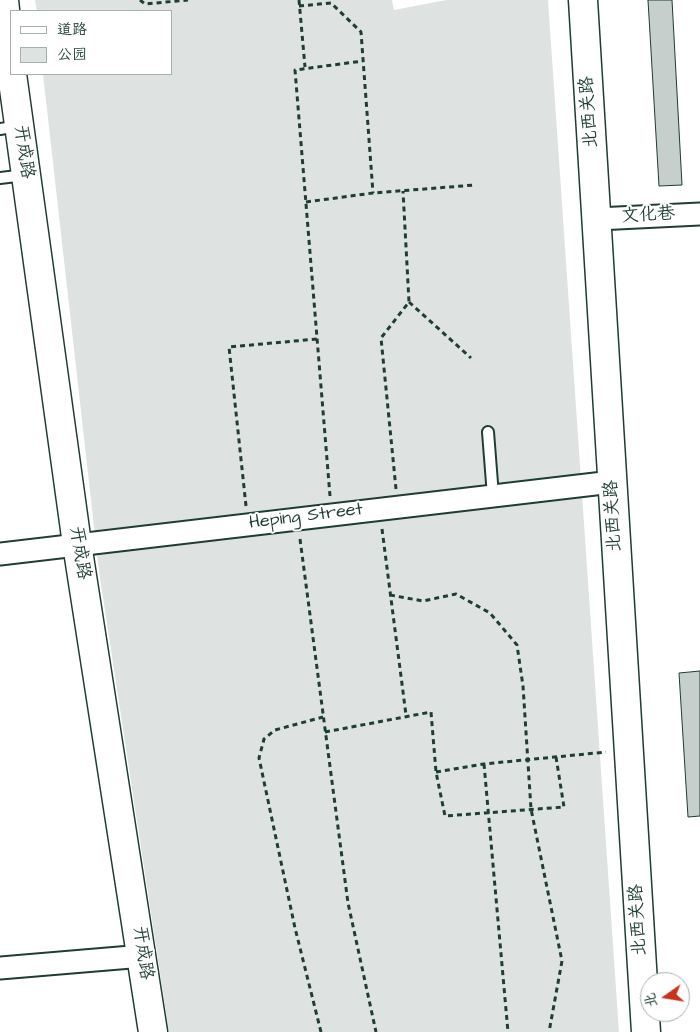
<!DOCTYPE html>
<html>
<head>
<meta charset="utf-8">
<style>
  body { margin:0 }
  #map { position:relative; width:700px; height:1032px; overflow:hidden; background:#fff; font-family:"Architects Daughter","LXGW WenKai TC",sans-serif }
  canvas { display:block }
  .legend { position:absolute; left:10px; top:10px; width:162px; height:65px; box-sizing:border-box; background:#fff; border:1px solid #a5b1ae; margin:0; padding:6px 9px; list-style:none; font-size:15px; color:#1f3d34 }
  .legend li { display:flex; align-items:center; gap:10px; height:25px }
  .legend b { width:25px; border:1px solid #a5b1ae }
  .north { position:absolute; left:640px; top:972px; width:50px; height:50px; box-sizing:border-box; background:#fff; border:1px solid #a5b1ae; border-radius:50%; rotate:257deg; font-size:14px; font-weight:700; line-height:20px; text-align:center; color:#1f3d34 }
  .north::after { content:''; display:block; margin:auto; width:18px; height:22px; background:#c8321e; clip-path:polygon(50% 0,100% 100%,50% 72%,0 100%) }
</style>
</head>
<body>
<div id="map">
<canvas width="700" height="1032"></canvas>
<ul class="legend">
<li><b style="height:6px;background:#fff"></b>道路</li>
<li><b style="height:14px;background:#dee3e2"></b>公园</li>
</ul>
<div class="north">北</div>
</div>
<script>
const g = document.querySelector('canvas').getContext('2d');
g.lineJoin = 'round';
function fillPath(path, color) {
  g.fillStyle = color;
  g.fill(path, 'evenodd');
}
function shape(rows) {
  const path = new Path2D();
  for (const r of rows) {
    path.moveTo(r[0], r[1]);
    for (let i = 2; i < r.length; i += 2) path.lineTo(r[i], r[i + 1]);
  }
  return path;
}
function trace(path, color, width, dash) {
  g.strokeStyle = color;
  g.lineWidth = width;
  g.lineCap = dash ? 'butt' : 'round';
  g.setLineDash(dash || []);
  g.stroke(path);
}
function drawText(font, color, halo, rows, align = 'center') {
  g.font = font + ' "Architects Daughter","LXGW WenKai TC",sans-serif';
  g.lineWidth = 4;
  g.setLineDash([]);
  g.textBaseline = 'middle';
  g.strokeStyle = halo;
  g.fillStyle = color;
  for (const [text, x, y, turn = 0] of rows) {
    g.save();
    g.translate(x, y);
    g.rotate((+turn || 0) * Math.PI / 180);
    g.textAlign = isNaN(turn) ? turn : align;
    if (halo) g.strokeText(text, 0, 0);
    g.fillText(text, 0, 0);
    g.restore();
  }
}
const green = shape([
  [35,0,392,0,394,10,446,0,548,0,619,1032,169,1032,99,571,43,74,171,74,171,11,37,11]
]);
const building = shape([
  [648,0,672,0,682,185,659,186,648,0],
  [700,671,700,816,688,817,679,673,700,671]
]);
const path = shape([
  [140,0,145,4,188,0],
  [299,0,305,67],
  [299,6,331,3,361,32,373,193],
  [306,202,373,193,475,185],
  [409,302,471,358],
  [396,489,381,338,409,302,403,191],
  [330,496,295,70,363,61],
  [246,506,229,347,317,339],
  [382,529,406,715],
  [300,539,348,903,376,1032],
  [390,595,423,601,456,594,490,613,517,645,523,686,531,809,562,961,549,1032],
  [325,732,431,712,436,772,445,816,564,807,556,757],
  [484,764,508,1032],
  [436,772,484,764,606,752],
  [321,1032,295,928,259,758,264,739,275,730,323,717]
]);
const lane = shape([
  [0,129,18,126],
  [0,178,25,175],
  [488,432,493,496]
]);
const street = shape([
  [597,219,700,214],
  [0,554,612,482],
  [0,968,143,956]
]);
const secondary = shape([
  [4,0,11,68],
  [583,0,646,1032],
  [12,74,77,544,153,1032]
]);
const streetNames = [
  ["北西关路",590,112,-94],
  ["开成路",23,152,82],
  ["文化巷",648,216,-3],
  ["北西关路",614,516,-93],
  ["Heping Street",306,517,-7],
  ["开成路",79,553,81],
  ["北西关路",639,920,-93],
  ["开成路",142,953,82]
];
fillPath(green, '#dee3e2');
fillPath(building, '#c7cfcc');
trace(building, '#1f3d34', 1);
trace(lane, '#1f3d34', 14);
trace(street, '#1f3d34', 25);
trace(secondary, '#1f3d34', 31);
trace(path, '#1f3d34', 3, [5, 4]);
trace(lane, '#fff', 10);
trace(street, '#fff', 21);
trace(secondary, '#fff', 28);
drawText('18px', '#1f3d34', '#fff', streetNames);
</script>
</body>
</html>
